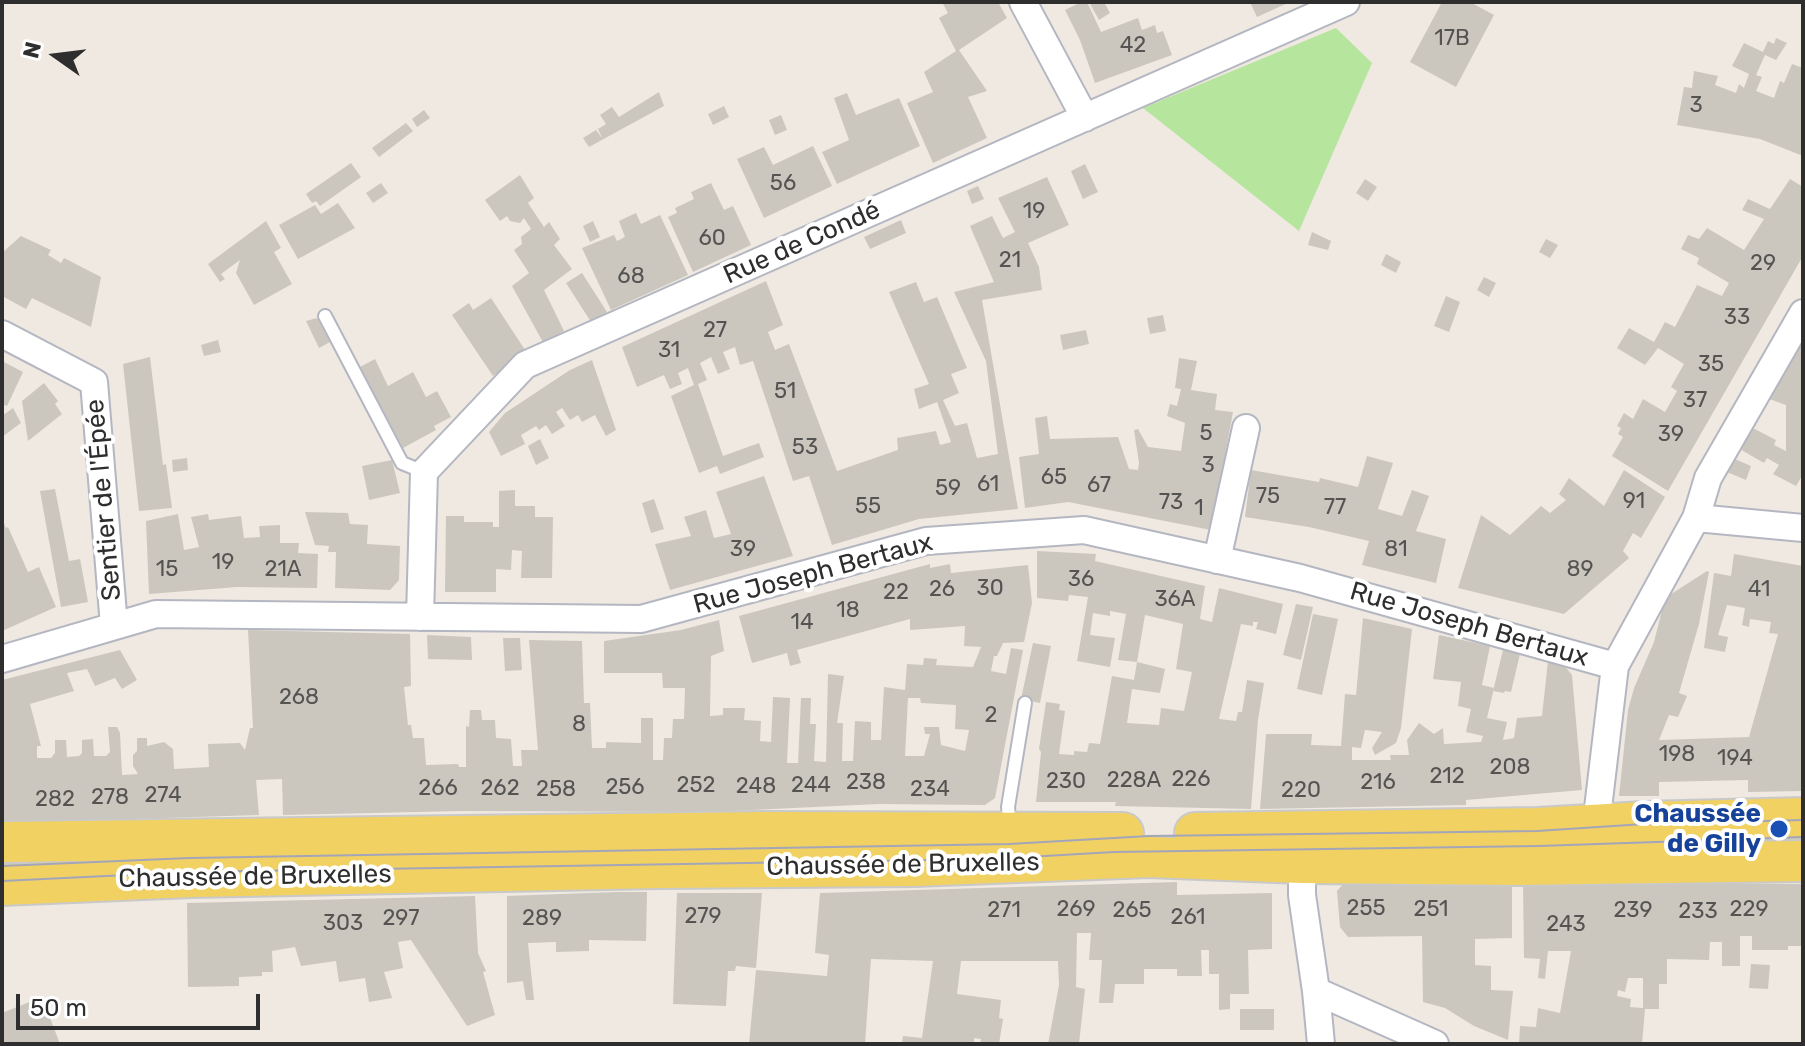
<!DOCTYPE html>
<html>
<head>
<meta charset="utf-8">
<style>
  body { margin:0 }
  #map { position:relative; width:1805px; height:1046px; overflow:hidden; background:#efe9e1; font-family:Rubik,sans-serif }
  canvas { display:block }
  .frame { position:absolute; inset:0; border:4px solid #2e2e2e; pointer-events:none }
  .north { position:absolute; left:16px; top:16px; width:80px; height:80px; -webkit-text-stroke:6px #fff; paint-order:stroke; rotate:284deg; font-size:22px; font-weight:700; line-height:32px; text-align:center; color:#2e2e2e }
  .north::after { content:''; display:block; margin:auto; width:28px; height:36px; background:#2e2e2e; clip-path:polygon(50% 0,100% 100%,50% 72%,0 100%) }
  .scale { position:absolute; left:16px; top:994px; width:244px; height:36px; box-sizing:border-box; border:4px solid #2e2e2e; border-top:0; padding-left:10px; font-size:24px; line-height:28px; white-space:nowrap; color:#2e2e2e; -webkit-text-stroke:6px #fff; paint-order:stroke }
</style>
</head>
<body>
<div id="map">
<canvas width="1805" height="1046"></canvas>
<div class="frame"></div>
<div class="north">N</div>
<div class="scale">50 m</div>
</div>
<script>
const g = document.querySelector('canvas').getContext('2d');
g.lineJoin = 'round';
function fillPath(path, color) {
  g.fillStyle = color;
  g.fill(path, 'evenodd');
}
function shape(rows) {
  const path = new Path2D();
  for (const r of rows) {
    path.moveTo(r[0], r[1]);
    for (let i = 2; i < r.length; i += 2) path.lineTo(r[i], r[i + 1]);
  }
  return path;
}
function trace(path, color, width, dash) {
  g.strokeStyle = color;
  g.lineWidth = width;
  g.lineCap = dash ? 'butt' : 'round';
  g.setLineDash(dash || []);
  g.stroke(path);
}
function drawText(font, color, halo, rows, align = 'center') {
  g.font = font + ' Rubik,sans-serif';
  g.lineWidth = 8;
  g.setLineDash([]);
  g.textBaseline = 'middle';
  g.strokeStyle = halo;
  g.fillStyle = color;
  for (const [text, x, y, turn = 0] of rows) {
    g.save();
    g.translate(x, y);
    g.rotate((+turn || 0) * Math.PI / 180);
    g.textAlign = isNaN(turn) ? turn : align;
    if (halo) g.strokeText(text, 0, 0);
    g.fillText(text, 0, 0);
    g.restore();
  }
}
const green = shape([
  [1336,28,1372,63,1299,231,1143,108]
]);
const building = shape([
  [942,2,998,2,1007,18,959,50,987,91,968,97,987,138,933,163,907,103,933,92,924,72,956,51,939,18,948,13],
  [1081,2,1087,2,1101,32,1138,18,1142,30,1155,25,1157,33,1163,31,1172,55,1095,83,1080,40,1065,10],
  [1089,2,1104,2,1110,13,1099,20],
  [1250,2,1290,2,1257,17],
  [1442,2,1470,2,1494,15,1456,87,1410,62],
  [1776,38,1787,43,1776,60,1765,55,1756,75,1762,77,1756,91,1774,98,1780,81,1784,83,1792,64,1803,68,1803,156,1760,139,1677,125,1684,87,1692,88,1694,71,1718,76,1715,85,1736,93,1739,84,1744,88,1749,74,1732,66,1744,43,1763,52,1768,41,1774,44],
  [659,92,664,106,589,147,583,138,596,130,602,138,598,129,606,124,600,115,612,107,619,117],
  [847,93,856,115,899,98,920,146,837,184,822,152,849,140,834,98],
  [724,106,729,117,713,125,708,114],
  [424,110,430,118,417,127,412,119],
  [781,115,787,130,775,135,769,120],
  [406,123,413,131,379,157,372,148],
  [813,146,832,186,764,218,737,159,764,147,773,165],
  [351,163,361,177,320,206,316,201,312,203,306,194],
  [1085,164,1098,192,1083,199,1071,171],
  [520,175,534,198,528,203,544,227,549,222,560,239,554,245,572,269,544,290,564,331,544,344,512,286,529,273,514,250,522,244,521,237,531,229,524,218,520,223,510,221,507,216,500,221,485,200],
  [1047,177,1069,225,1028,243,1039,267,1042,290,982,300,1018,509,919,519,832,545,809,476,793,481,753,361,740,365,735,347,723,352,730,369,718,374,711,357,700,363,707,380,698,384,723,456,759,443,764,457,720,474,717,466,699,473,671,396,694,385,688,368,678,373,682,384,670,389,664,375,637,387,622,347,766,281,783,325,768,332,775,350,789,344,837,471,898,450,897,438,936,431,940,445,951,442,937,402,919,409,914,389,929,384,889,292,916,282,924,302,937,297,967,368,951,374,959,393,943,400,955,426,967,423,977,458,998,454,986,361,954,292,994,282,970,226,992,216,1003,238,1015,232,998,198],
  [1365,179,1377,187,1368,201,1356,193],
  [1790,179,1803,187,1803,256,1668,491,1612,456,1623,437,1618,434,1621,428,1617,426,1624,413,1633,419,1643,399,1665,412,1677,391,1671,387,1684,364,1658,348,1645,365,1617,348,1629,328,1654,342,1665,322,1675,327,1697,285,1722,296,1729,283,1697,264,1699,258,1681,249,1688,235,1699,239,1707,228,1744,250,1764,219,1742,210,1748,199,1770,209],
  [381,183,388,193,373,203,366,193],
  [711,183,724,210,733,206,751,245,693,272,668,217,677,213,675,208,694,199,691,192],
  [978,186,984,199,972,204,967,191],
  [338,203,355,228,298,259,279,225,315,205,321,214],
  [636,213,641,224,660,215,688,275,611,310,582,248,614,235,617,241,625,237,619,221],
  [901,220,906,233,870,249,864,237],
  [266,221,281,248,274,252,292,284,254,305,236,273,240,260,221,274,225,279,220,282,208,264],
  [593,221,600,237,590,242,583,226],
  [1312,232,1331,241,1328,250,1308,245],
  [21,236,51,250,48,255,61,263,64,258,101,277,91,327,32,298,26,309,2,296,2,253],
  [1546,239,1558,245,1550,258,1539,252],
  [1386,254,1401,262,1396,273,1381,265],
  [582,273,607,312,591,322,566,283],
  [1484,277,1496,283,1489,297,1477,290],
  [1446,296,1460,302,1449,332,1434,326],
  [491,298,527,353,493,376,452,315,469,303,473,310],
  [1163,315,1166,331,1150,334,1147,318],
  [317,318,330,342,319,348,306,321],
  [1086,330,1089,344,1063,350,1060,335],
  [1792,336,1803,340,1803,474,1796,486,1773,474,1779,465,1767,458,1764,463,1731,444,1743,423,1776,440,1774,445,1786,451,1786,405,1761,396],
  [218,340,221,352,204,356,201,345],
  [150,357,163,465,166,464,172,508,139,511,123,364],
  [1179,358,1197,361,1191,390,1217,394,1215,410,1233,412,1211,530,1068,502,1025,508,1019,457,1039,454,1035,418,1047,416,1050,439,1118,437,1129,469,1138,470,1139,463,1134,430,1138,429,1148,447,1181,451,1185,423,1167,416,1170,404,1177,406,1181,389,1175,388],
  [375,359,388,386,413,372,426,397,437,391,451,417,434,426,436,430,403,448,360,367],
  [592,360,616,430,606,436,595,415,582,422,578,415,570,420,562,408,556,412,565,426,552,434,546,425,539,430,536,426,521,435,525,444,501,456,489,432,505,413,570,370],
  [2,361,23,372,7,406,2,404],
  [44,383,58,401,55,404,62,414,28,441,22,401],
  [13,408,21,423,2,437,2,416],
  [540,439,549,458,536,465,528,446],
  [1367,456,1393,463,1378,509,1402,516,1412,490,1429,496,1416,531,1446,539,1436,583,1362,565,1369,541,1309,527,1245,517,1251,470,1319,482,1320,478,1358,487],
  [1728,456,1751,466,1746,480,1722,470],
  [187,458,188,470,173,472,172,460],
  [392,460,400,493,369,500,362,466],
  [1624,470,1665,497,1641,538,1633,533,1623,551,1629,558,1564,614,1458,588,1481,515,1510,535,1541,506,1550,513,1566,500,1559,494,1569,478,1604,506],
  [764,476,793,556,670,590,655,544,691,536,684,517,706,510,714,538,731,534,716,492],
  [55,489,69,561,80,559,88,602,61,607,40,491],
  [515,490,515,506,535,506,535,517,553,517,552,578,521,578,522,551,512,550,511,570,496,569,496,592,445,592,446,516,464,516,464,522,493,522,493,527,499,527,499,491],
  [654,499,664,529,651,533,642,503],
  [305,512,348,513,350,524,368,525,367,544,400,546,399,580,390,590,335,588,336,552,328,552,329,546,315,545],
  [178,514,184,550,199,547,191,517,208,514,209,520,241,516,244,538,260,537,259,526,280,525,280,543,299,543,298,553,318,554,317,588,237,587,149,594,146,521],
  [2,519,6,528,8,527,28,572,39,567,56,607,2,631],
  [1037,551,1096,554,1095,561,1205,586,1200,619,1212,622,1219,588,1283,604,1276,634,1256,629,1258,622,1253,622,1253,626,1241,624,1219,719,1236,721,1238,712,1242,712,1247,680,1264,683,1258,720,1251,809,1115,806,1116,802,1036,802,1041,752,1039,749,1046,702,1060,704,1059,710,1065,711,1059,754,1074,755,1074,751,1087,752,1089,743,1100,744,1112,676,1134,680,1137,662,1165,669,1160,693,1132,689,1127,723,1159,725,1161,708,1184,711,1192,672,1176,669,1183,624,1145,615,1137,662,1118,660,1126,614,1110,611,1110,616,1093,613,1090,635,1115,638,1110,667,1077,661,1088,597,1069,595,1068,601,1037,598],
  [1734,554,1803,566,1803,791,1748,792,1748,780,1659,782,1659,796,1619,796,1628,710,1634,688,1654,642,1665,598,1707,571,1709,572,1699,624,1679,693,1687,696,1678,717,1669,715,1659,740,1749,737,1778,634,1769,633,1771,622,1750,619,1749,627,1742,625,1745,608,1727,605,1718,635,1728,637,1725,652,1704,648,1714,573,1731,576],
  [930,564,930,568,950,564,951,573,1028,565,1032,603,1024,642,1003,643,997,656,994,656,991,671,1006,674,1011,648,1023,650,995,798,985,805,879,804,709,812,462,811,283,815,282,779,256,780,259,815,2,823,2,680,120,650,137,680,122,689,115,678,95,686,87,669,67,673,74,691,30,704,41,746,37,746,37,758,51,758,55,753,55,740,66,740,67,757,79,756,82,753,82,740,93,739,94,756,106,756,110,752,108,727,117,727,120,733,122,775,138,774,133,766,133,755,137,751,137,738,147,738,147,746,164,742,173,749,174,769,209,767,208,744,240,743,245,750,250,728,253,728,248,630,410,634,411,686,404,687,408,725,411,725,413,738,424,738,426,765,458,764,459,767,466,767,466,726,469,727,470,710,481,710,482,720,495,720,496,738,511,739,513,766,522,766,521,750,538,750,529,640,582,641,584,703,590,703,592,748,606,748,606,742,641,743,641,718,653,718,653,760,663,760,664,738,672,738,673,719,684,719,685,688,663,688,662,673,604,673,604,641,681,630,719,620,724,651,711,656,710,716,723,715,723,708,745,708,744,720,761,721,760,741,771,742,773,697,790,698,787,763,798,763,801,698,811,698,810,724,816,724,814,761,826,762,828,674,844,676,837,723,843,723,842,761,853,761,855,721,871,722,871,740,881,740,884,687,905,690,907,664,923,665,924,658,937,659,936,665,973,667,981,647,964,646,965,626,910,630,910,619,797,650,801,663,790,666,787,653,752,663,739,616],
  [908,698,920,698,921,703,956,705,955,729,969,730,965,751,941,745,939,727,924,727,925,734,930,734,924,756,905,756],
  [1296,604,1313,607,1301,660,1283,655],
  [1313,614,1338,619,1322,695,1297,689],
  [1363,618,1412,629,1401,728,1396,743,1375,755,1372,748,1382,732,1365,730,1361,748,1352,747,1352,760,1391,760,1390,755,1409,755,1407,740,1419,723,1434,734,1443,728,1444,744,1481,742,1483,736,1466,732,1471,709,1458,706,1461,682,1433,679,1439,635,1490,646,1482,685,1494,688,1487,718,1507,722,1503,740,1514,738,1517,718,1542,716,1548,661,1564,665,1572,675,1582,790,1466,800,1466,805,1260,809,1266,734,1312,734,1311,745,1341,746,1345,694,1356,695],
  [427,635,471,637,472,660,428,659],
  [503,638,520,638,522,670,505,671],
  [1033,643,1051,646,1040,703,1021,699],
  [1503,650,1520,654,1511,692,1505,691,1504,693,1493,691],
  [1177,882,1177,895,1272,893,1272,949,1248,950,1249,994,1230,994,1230,1009,1219,1010,1219,974,1209,974,1209,950,1201,950,1202,976,1177,976,1177,969,1144,969,1144,984,1115,984,1113,1003,1099,1003,1102,960,1089,960,1091,933,1077,933,1076,987,1085,989,1079,1044,1048,1044,1059,985,1058,961,961,961,957,994,1001,1000,999,1018,1003,1019,999,1044,980,1044,981,1039,974,1038,974,1044,902,1044,903,1036,922,1038,933,961,871,959,865,1044,749,1044,756,970,827,976,829,955,815,953,820,893],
  [1344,883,1512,883,1512,938,1475,939,1475,965,1491,966,1491,990,1513,991,1508,1040,1474,1026,1445,1008,1423,1002,1422,936,1348,937,1340,927,1337,891],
  [1573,883,1803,884,1803,946,1788,946,1788,950,1752,950,1752,936,1740,936,1740,966,1722,966,1722,942,1710,942,1709,960,1667,959,1667,984,1659,984,1659,1009,1645,1009,1642,1044,1519,1044,1520,1026,1536,1027,1538,1008,1560,1013,1571,951,1548,951,1545,979,1538,978,1540,959,1524,958,1523,885,1573,886],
  [1628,978,1643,978,1643,1008,1630,1007,1631,999,1617,996,1618,990,1625,992],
  [617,892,647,892,646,941,589,940,589,951,556,952,556,942,528,943,534,1000,526,1000,523,981,507,983,507,896],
  [677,893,762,893,756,968,736,966,735,971,728,971,726,1006,673,1004],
  [475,896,478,953,486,971,483,972,495,1015,467,1026,411,940,398,942,403,968,384,972,392,998,369,1002,365,978,339,982,336,961,301,966,295,947,272,951,273,972,262,972,262,976,239,977,239,986,188,987,187,903],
  [1751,964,1770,965,1768,989,1749,988],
  [42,997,60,1044,2,1044,2,1013],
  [1240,1009,1274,1009,1274,1030,1240,1030]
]);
const lane = shape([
  [325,316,402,463,424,472],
  [1010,829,1008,807,1025,703]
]);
const street = shape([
  [1023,2,1085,118],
  [2,334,94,382,114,626],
  [1696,518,1803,528],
  [1217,560,1246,428],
  [420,617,424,472,525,365,1346,2],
  [2,659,156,614,641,619,926,541,1084,530,1300,578,1615,666],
  [1596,825,1615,666,1696,518,1708,478,1803,313],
  [1302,863,1302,895,1316,991,1435,1044],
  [1316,991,1321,1044]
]);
const primary = shape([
  [1195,833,1538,828,1644,822,1803,818],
  [2,842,763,832,1123,833],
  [2,885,191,877,659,868,914,866,1149,857,1302,863,1519,865,1803,861]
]);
const tram = shape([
  [2,866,189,858,1009,844,1149,836,1537,831,1644,824,1803,820],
  [2,881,190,872,993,859,1114,852,1539,846,1803,837]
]);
const markers = [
  [1779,829,10,"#1a4fb4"]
];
const numberNames = [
  ["17B",1452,39],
  ["42",1133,46],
  ["3",1696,106],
  ["56",783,184],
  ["19",1034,212],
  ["60",712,239],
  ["21",1010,261],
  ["29",1763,264],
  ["68",631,277],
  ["33",1737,318],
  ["27",715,331],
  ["31",669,351],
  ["35",1711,365],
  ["51",785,392],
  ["37",1695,401],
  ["5",1206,434],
  ["39",1671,435],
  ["53",805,448],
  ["3",1208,466],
  ["65",1054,478],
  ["61",988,485],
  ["67",1099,486],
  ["59",948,489],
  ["75",1268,497],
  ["91",1634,502],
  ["73",1171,503],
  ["55",868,507],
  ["77",1335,508],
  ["1",1199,509],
  ["39",743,550],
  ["81",1396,550],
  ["19",223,563],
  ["15",167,570],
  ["21A",283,570],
  ["89",1580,570],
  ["36",1081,580],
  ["30",990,589],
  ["26",942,590],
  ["41",1759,590],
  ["22",896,593],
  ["36A",1175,600],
  ["18",848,611],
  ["14",802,623],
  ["268",299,698],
  ["2",991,716],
  ["8",579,725],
  ["198",1677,755],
  ["194",1735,759],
  ["208",1510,768],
  ["212",1447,777],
  ["226",1191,780],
  ["228A",1134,781],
  ["230",1066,782],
  ["238",866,783],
  ["216",1378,783],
  ["252",696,786],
  ["244",811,786],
  ["248",756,787],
  ["256",625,788],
  ["266",438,789],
  ["262",500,789],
  ["258",556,790],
  ["234",930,790],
  ["220",1301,791],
  ["274",163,796],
  ["278",110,798],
  ["282",55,800],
  ["255",1366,909],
  ["269",1076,910],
  ["251",1431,910],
  ["229",1749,910],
  ["271",1004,911],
  ["265",1132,911],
  ["239",1633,911],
  ["233",1698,912],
  ["279",703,917],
  ["261",1188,918],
  ["297",401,919],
  ["289",542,919],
  ["303",343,924],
  ["243",1566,925]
];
const streetNames = [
  ["Rue de Condé",802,243,-24],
  ["Sentier de l'Épée",104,500,-95],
  ["Rue Joseph Bertaux",813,574,-15],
  ["Rue Joseph Bertaux",1469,625,16],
  ["Chaussée de Bruxelles",903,865,-1],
  ["Chaussée de Bruxelles",255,877,-1]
];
const transitNames = [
  ["Chaussée",1761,814],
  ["de Gilly",1761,844]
];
fillPath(green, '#b6e59e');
fillPath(building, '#cbc7bf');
trace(lane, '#b4b7c1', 16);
trace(street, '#b4b7c1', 30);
trace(primary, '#c9c9c9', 44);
trace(lane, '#fff', 12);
trace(street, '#fff', 26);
trace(primary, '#f2d163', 40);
trace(tram, '#a3a6b8', 2);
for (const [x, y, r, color] of markers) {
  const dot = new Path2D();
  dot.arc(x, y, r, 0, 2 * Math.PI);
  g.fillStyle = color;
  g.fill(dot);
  trace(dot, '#fff', 3);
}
drawText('22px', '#555452', null, numberNames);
drawText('26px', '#2e2e2e', '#fff', streetNames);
drawText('bold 26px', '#164399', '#fff', transitNames, 'right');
</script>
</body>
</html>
